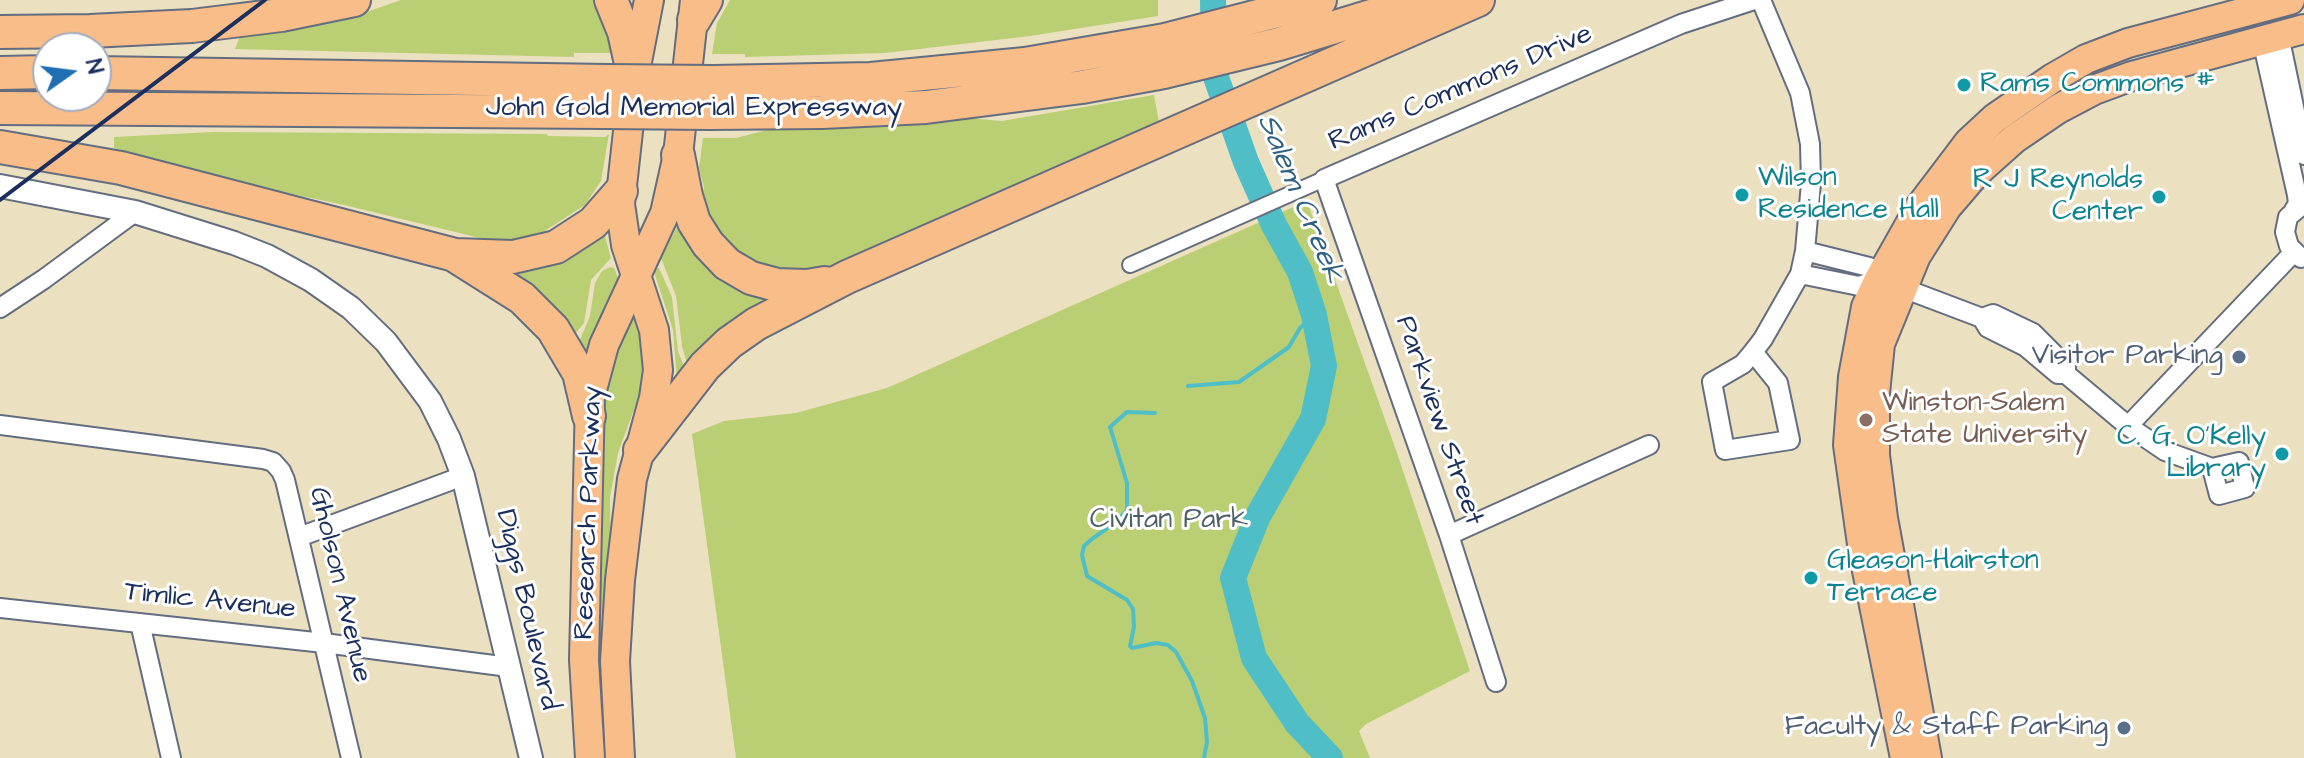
<!DOCTYPE html>
<html>
<head>
<meta charset="utf-8">
<style>
  body { margin:0 }
  #map { position:relative; width:2304px; height:758px; overflow:hidden; background:#ebe1c0; font-family:"Architects Daughter",sans-serif }
  canvas { display:block }
  .north { position:absolute; left:32px; top:32px; width:80px; height:80px; box-sizing:border-box; background:#fff; border:2px solid #a4acbf; border-radius:50%; rotate:76deg; font-size:22px; font-weight:700; line-height:32px; text-align:center; color:#1b2f5e }
  .north::after { content:''; display:block; margin:auto; width:28px; height:36px; background:#1f6fb2; clip-path:polygon(50% 0,100% 100%,50% 72%,0 100%) }
</style>
</head>
<body>
<div id="map">
<canvas width="2304" height="758"></canvas>
<div class="north">N</div>
</div>
<script>
const g = document.querySelector('canvas').getContext('2d');
g.lineJoin = 'round';
function fillPath(path, color) {
  g.fillStyle = color;
  g.fill(path, 'evenodd');
}
function shape(rows) {
  const path = new Path2D();
  for (const r of rows) {
    path.moveTo(r[0], r[1]);
    for (let i = 2; i < r.length; i += 2) path.lineTo(r[i], r[i + 1]);
  }
  return path;
}
function trace(path, color, width, dash) {
  g.strokeStyle = color;
  g.lineWidth = width;
  g.lineCap = dash ? 'butt' : 'round';
  g.setLineDash(dash || []);
  g.stroke(path);
}
function drawText(font, color, halo, rows, align = 'center') {
  g.font = font + ' "Architects Daughter",sans-serif';
  g.lineWidth = 6;
  g.setLineDash([]);
  g.textBaseline = 'middle';
  g.strokeStyle = halo;
  g.fillStyle = color;
  for (const [text, x, y, turn = 0] of rows) {
    g.save();
    g.translate(x, y);
    g.rotate((+turn || 0) * Math.PI / 180);
    g.textAlign = isNaN(turn) ? turn : align;
    if (halo) g.strokeText(text, 0, 0);
    g.fillText(text, 0, 0);
    g.restore();
  }
}
const green = shape([
  [401,0,600,0,615,53,574,53,574,57,235,49,240,36,346,19],
  [730,0,1158,0,1158,16,1030,36,885,53,745,57,745,54,712,54,717,23],
  [1154,95,1160,128,819,275,752,269,711,231,702,197,704,187,699,168,703,138,736,138,775,128,958,117,1002,121],
  [212,132,546,134,548,136,605,137,609,134,601,181,585,205,543,232,509,241,480,238,344,205,203,175,114,148,114,137],
  [1307,201,1397,453,1470,671,1366,724,1359,731,1370,758,736,758,692,434,724,421,796,413,887,388],
  [679,223,791,295,687,364,682,346,676,296,661,258],
  [604,233,611,258,591,280,584,323,575,334,558,312,516,276,514,270],
  [610,267,614,268,619,280,586,353,579,342,590,316,595,283,602,271],
  [655,267,659,268,672,297,678,351,686,371,677,380,673,330,654,272],
  [633,312,641,339,643,374,639,396,618,453,610,497,613,758,600,758,597,720,601,408,609,369]
]);
const stream = shape([
  [1188,386,1239,382,1289,347,1300,328,1314,315],
  [1155,413,1127,412,1110,427,1127,483,1127,510,1116,522,1092,539,1084,546,1082,555,1087,576,1127,600,1133,609,1134,627,1130,646,1132,648,1156,643,1168,645,1176,652,1192,681,1205,718,1207,742,1204,758]
]);
const river = shape([
  [1213,0,1214,70,1217,80,1246,162,1274,225,1300,272,1314,315,1324,366,1313,419,1258,516,1233,578,1254,658,1297,723,1330,758]
]);
const pedestrian = shape([
  [1130,265,1324,179]
]);
const minor = shape([
  [2279,35,2304,155],
  [2262,40,2297,195,2298,204,2294,210],
  [1805,251,1869,267,1879,279,1982,318,1988,328,2026,347,2058,374,2066,374,2128,426,2165,451,2212,468,2239,462,2245,488,2219,495,2212,468],
  [2301,258,2289,246,2285,232,2288,217,2302,205],
  [1800,274,1859,286,1879,279],
  [0,308,44,279,135,212],
  [1982,318,1993,314,2033,333,2066,366,2066,374],
  [1753,352,1778,383,1790,440,1725,450,1712,382,1743,364,1753,352,1763,339,1800,274,1805,251,1811,183,1810,144,1800,93,1761,0],
  [0,425,263,459,273,462,281,471,285,480,351,758],
  [2128,426,2294,252],
  [1449,535,1649,445],
  [299,537,463,476],
  [0,608,324,643,509,667],
  [140,623,171,758],
  [1496,682,1449,535,1324,179,1681,24,1754,0]
]);
const tertiary = shape([
  [0,186,135,212,234,243,267,256,311,280,351,308,386,342,430,401,449,439,463,476,531,758]
]);
const primary = shape([
  [590,758,584,660,590,397,604,345,665,213,678,155,695,0],
  [620,758,615,661,620,580,632,479,654,398,658,370,654,330,626,245,620,204,634,77,649,0],
  [1905,758,1863,551,1848,445,1853,377,1866,307,1879,279,1919,208,1969,142,1995,118,2053,78,2086,59,2128,43,2290,0],
  [1927,758,1883,518,1875,455,1875,393,1880,344,1916,256,1947,207,1977,172,2014,139,2058,109,2094,90,2132,76,2304,29]
]);
const motorway = shape([
  [611,0,624,32,634,77],
  [694,20,706,0],
  [0,32,90,31,192,26,281,15,354,0],
  [0,73,48,72],
  [96,73,608,81],
  [713,82,871,79,1025,64,1165,40,1320,0],
  [0,108,604,112],
  [710,113,822,112,926,107,1082,87,1164,72,1279,44,1424,0],
  [0,147,121,168,455,255,513,257,556,247,593,223,621,191],
  [678,155,686,196,694,222,708,244,727,264,751,278,777,285,807,286,825,283],
  [457,257,522,298,553,329,579,373,589,416],
  [640,450,705,366,729,343,756,324,847,277,1478,0]
]);
const rail = shape([
  [0,200,265,0]
]);
const motorwayBridge = shape([
  [608,81,713,82],
  [604,112,710,113]
]);
const markers = [
  [1964,85,8,"#0f9aa8"],
  [1742,195,8,"#0f9aa8"],
  [2159,197,8,"#0f9aa8"],
  [2239,357,8,"#5c6f8a"],
  [1866,420,8,"#8d6e63"],
  [2282,454,8,"#0f9aa8"],
  [1811,578,8,"#0f9aa8"],
  [2124,728,8,"#5c6f8a"]
];
const cultureNames = [
  ["Rams Commons #",1980,85],
  ["Wilson",1758,179],
  ["Residence Hall",1758,211],
  ["R J Reynolds",2143,181,"right"],
  ["Center",2143,213,"right"],
  ["C. G. O'Kelly",2266,438,"right"],
  ["Library",2266,470,"right"],
  ["Gleason-Hairston",1827,562],
  ["Terrace",1827,594]
];
const streetNames = [
  ["Rams Commons Drive",1461,89,-23],
  ["John Gold Memorial Expressway",694,109],
  ["Parkview Street",1438,421,71],
  ["Research Parkway",590,513,-88],
  ["Gholson Avenue",339,585,77],
  ["Timlic Avenue",210,602,6],
  ["Diggs Boulevard",526,610,77]
];
const serviceNames = [
  ["Visitor Parking",2223,357],
  ["Faculty & Staff Parking",2108,728]
];
const educationNames = [
  ["Winston-Salem",1882,404],
  ["State University",1882,436]
];
const parkNames = [
  ["Civitan Park",1169,521]
];
const waterNames = [
  ["Salem Creek",1299,199,67]
];
fillPath(green, '#bacf73');
trace(stream, '#50bec7', 4);
trace(river, '#50bec7', 26);
trace(pedestrian, '#646d80', 18);
trace(minor, '#646d80', 22);
trace(tertiary, '#646d80', 26);
trace(primary, '#646d80', 32);
trace(motorway, '#646d80', 36);
trace(pedestrian, '#fff', 14);
trace(minor, '#fff', 18);
trace(tertiary, '#fff', 22);
trace(primary, '#f8bd89', 28);
trace(motorway, '#f8bd89', 32);
trace(rail, '#1b2f5e', 4);
trace(motorwayBridge, '#646d80', 36, []);
trace(motorwayBridge, '#f8bd89', 32);
for (const [x, y, r, color] of markers) {
  const dot = new Path2D();
  dot.arc(x, y, r, 0, 2 * Math.PI);
  g.fillStyle = color;
  g.fill(dot);
  trace(dot, '#fff', 3);
}
drawText('28px', '#0d838f', '#fff', cultureNames, 'left');
drawText('28px', '#1b2f5e', '#fff', streetNames);
drawText('28px', '#4e5e75', '#fff', serviceNames, 'right');
drawText('28px', '#785e54', '#fff', educationNames, 'left');
drawText('28px', '#4b5f64', '#fff', parkNames);
drawText('italic 30px', '#2e6183', '#fff', waterNames);
</script>
</body>
</html>
